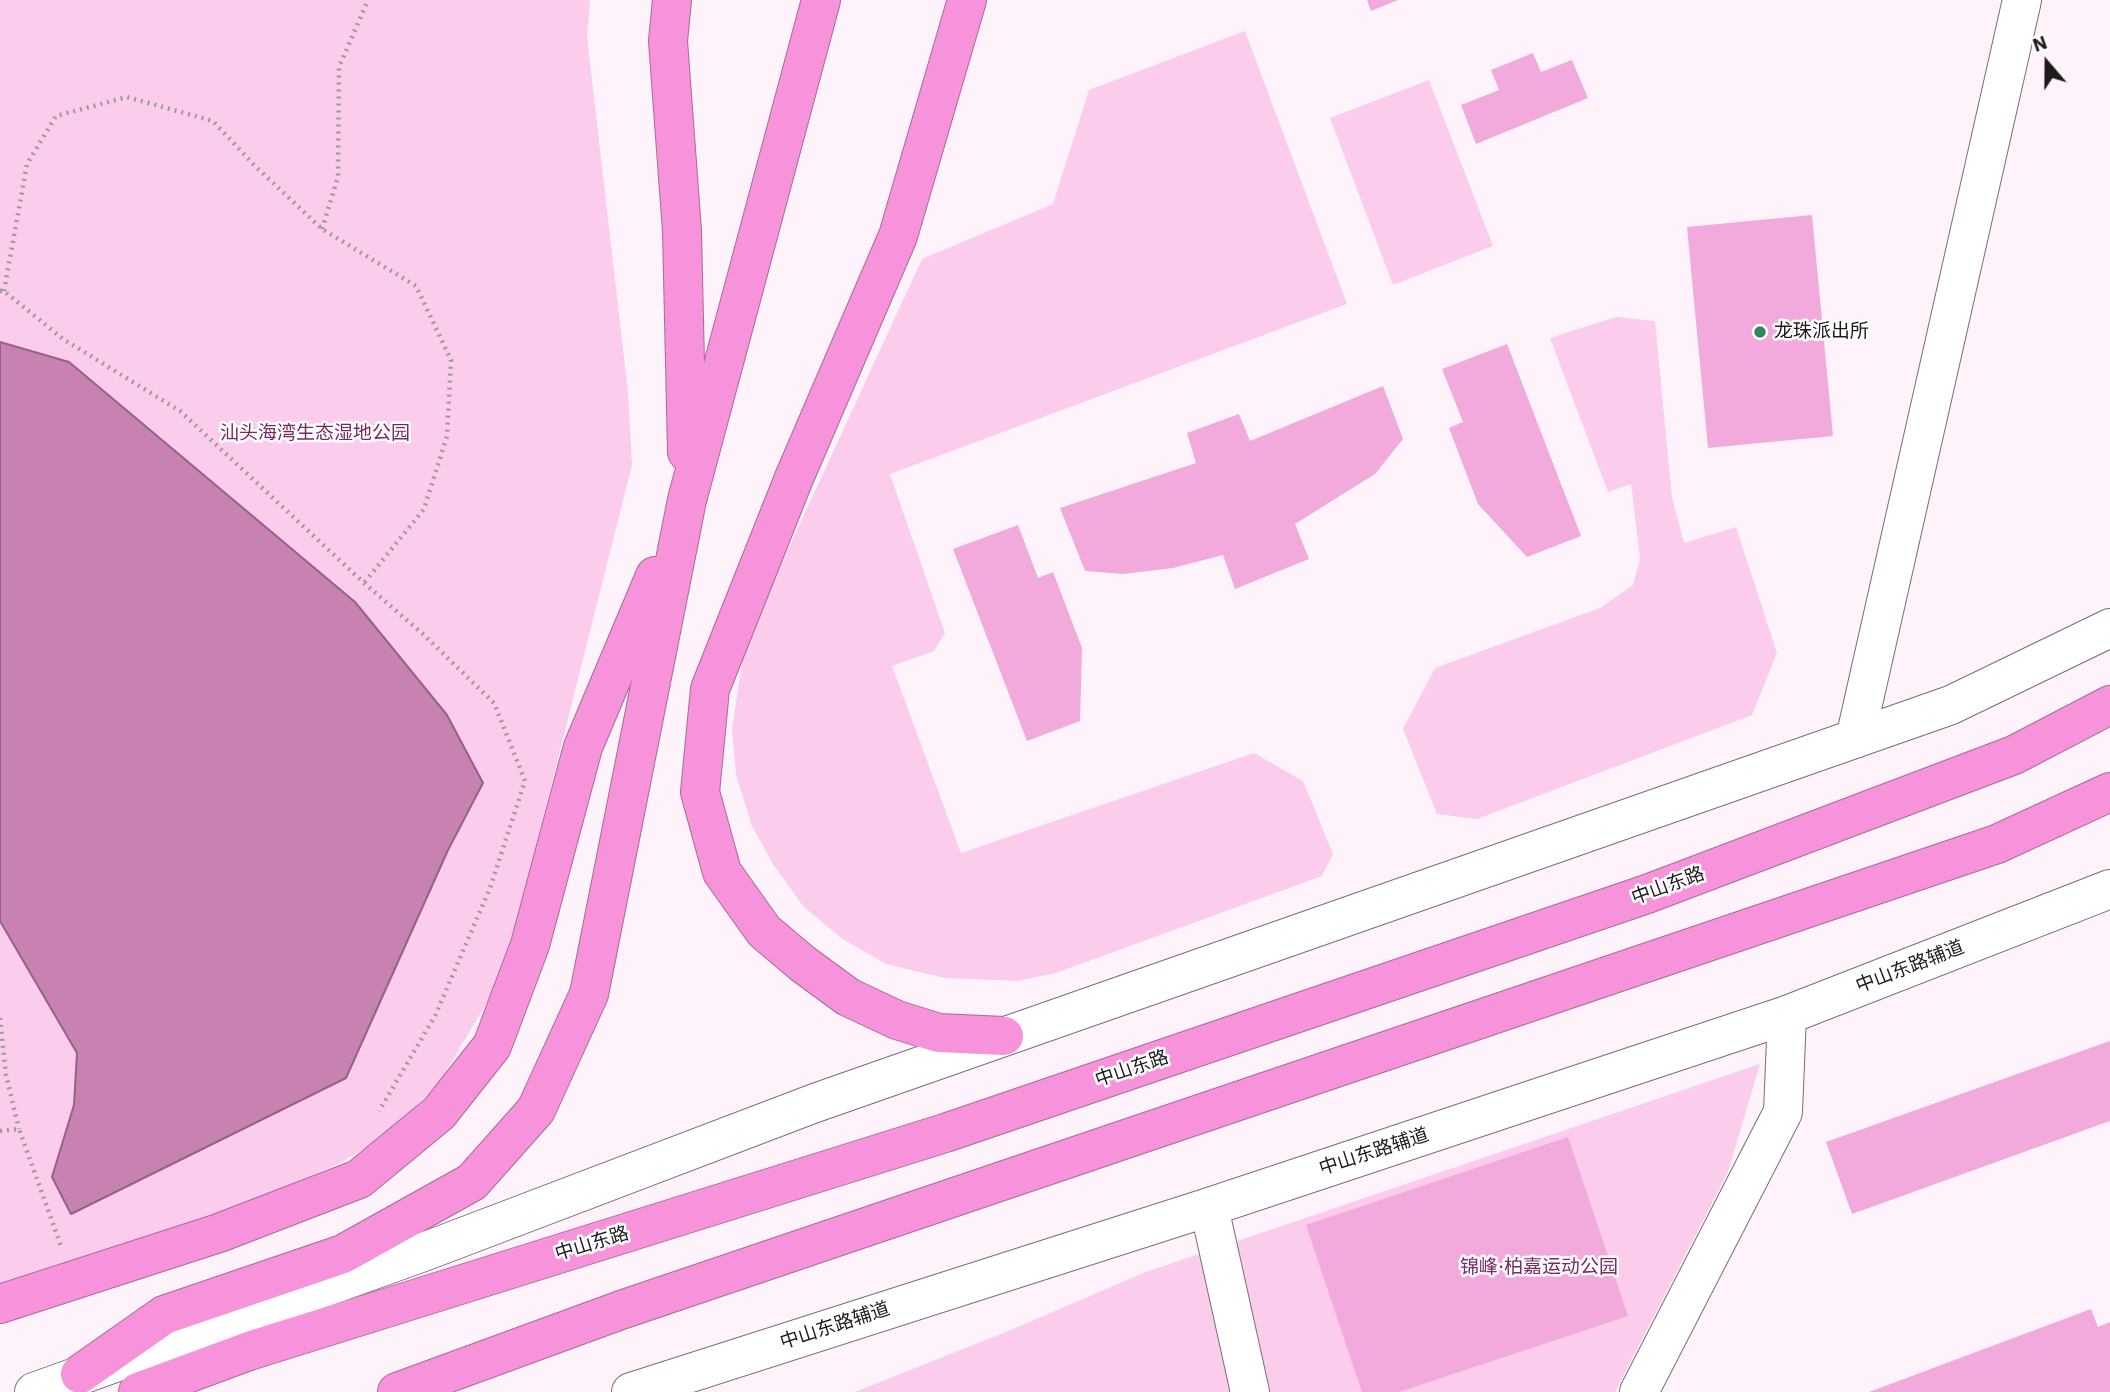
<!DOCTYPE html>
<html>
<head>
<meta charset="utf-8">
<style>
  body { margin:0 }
  #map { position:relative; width:2110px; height:1392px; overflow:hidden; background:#fef3fa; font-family:"IBM Plex Sans",sans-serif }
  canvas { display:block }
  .north { position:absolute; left:2012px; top:28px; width:70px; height:70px; -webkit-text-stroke:5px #fff; paint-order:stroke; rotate:340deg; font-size:19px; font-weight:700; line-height:28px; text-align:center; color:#1e1a1d }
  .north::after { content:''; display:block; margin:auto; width:24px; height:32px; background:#1e1a1d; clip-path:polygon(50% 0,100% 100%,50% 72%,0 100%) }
</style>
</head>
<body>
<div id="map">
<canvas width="2110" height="1392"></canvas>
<div class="north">N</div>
</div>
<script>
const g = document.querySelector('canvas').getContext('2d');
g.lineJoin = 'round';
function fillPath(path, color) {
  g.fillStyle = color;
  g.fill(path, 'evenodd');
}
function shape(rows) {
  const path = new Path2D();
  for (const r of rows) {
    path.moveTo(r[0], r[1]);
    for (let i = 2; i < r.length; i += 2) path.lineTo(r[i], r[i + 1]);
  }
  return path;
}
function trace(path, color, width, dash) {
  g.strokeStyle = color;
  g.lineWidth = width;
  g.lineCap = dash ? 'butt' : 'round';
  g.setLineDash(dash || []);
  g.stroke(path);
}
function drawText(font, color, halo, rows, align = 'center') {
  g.font = font + ' "IBM Plex Sans","Noto Sans SC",sans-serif';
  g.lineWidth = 5;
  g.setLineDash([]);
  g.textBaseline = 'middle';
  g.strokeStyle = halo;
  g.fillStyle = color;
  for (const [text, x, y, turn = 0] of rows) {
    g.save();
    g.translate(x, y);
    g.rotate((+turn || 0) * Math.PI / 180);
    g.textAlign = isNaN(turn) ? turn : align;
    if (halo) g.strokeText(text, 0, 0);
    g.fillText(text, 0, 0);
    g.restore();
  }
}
const green = shape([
  [0,0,590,0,587,37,628,392,632,465,512,941,499,982,441,1080,413,1109,371,1145,340,1163,258,1199,0,1288],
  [1245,31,1347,304,890,474,945,633,934,651,892,666,961,853,1254,753,1303,781,1333,854,1322,876,1056,973,1017,981,945,978,886,964,841,938,803,906,773,864,752,826,736,775,732,729,744,651,774,580,922,259,1053,204,1089,90],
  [1429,80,1493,246,1393,285,1330,118],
  [1616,317,1655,321,1672,497,1684,543,1736,527,1777,653,1752,715,1477,819,1437,814,1403,729,1435,668,1600,608,1633,585,1640,559,1631,484,1608,492,1550,338],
  [1760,1064,1728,1172,1615,1392,855,1392,1011,1330,1143,1273]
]);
const water = shape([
  [0,342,69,362,355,602,447,715,483,783,448,850,346,1078,71,1214,52,1177,74,1105,77,1053,0,921,0,342]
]);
const building = shape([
  [1367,0,1398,0,1371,11],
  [1533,53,1541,72,1572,60,1588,98,1476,144,1461,105,1499,90,1491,70],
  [1812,215,1833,436,1708,448,1687,227],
  [1507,344,1581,536,1527,557,1478,504,1449,428,1463,422,1442,369],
  [1383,386,1403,439,1375,474,1295,524,1309,559,1235,589,1223,555,1173,568,1123,574,1085,571,1060,508,1196,463,1187,433,1239,414,1250,441],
  [1018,525,1038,578,1053,572,1082,648,1080,721,1027,741,953,549],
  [2110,1041,2110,1121,1852,1214,1826,1142],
  [1568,1137,1628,1316,1399,1392,1362,1392,1306,1225],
  [2091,1309,2098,1327,2110,1322,2110,1392,1869,1392]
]);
const path = shape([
  [322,229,338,177,339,67,368,0],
  [0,291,4,291,63,339,180,411,364,583,424,635,494,703,525,781,490,888,435,1016,379,1111],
  [4,291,27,164,56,116,127,97,213,121,254,165,322,229,416,286,451,360,447,436,424,509,364,583],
  [0,1018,6,1075,19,1129],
  [0,1131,19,1129,61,1246]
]);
const minor = shape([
  [1855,739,2022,0],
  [1209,1207,1250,1392],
  [34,1392,426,1251,815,1103,1951,705,2110,628],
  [631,1392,1209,1207,1787,1015,2110,889],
  [1639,1392,1783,1112,1787,1015]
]);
const highway = shape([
  [672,0,668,41,682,231,687,452],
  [967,0,898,236,794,478,710,689,700,792,722,872,764,931,803,964,848,997,897,1020,939,1033,1004,1036],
  [0,1304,219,1233,359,1179,439,1113,492,1046,530,945,583,747,655,576],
  [80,1374,164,1315,343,1254,472,1182,536,1110,589,994,687,500,821,0],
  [138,1392,249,1351,945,1133,1647,894,2014,755,2110,705],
  [397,1392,621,1310,1997,844,2110,792]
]);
const markers = [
  [1760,332,7,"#30885d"]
];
const poiNames = [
  ["龙珠派出所",1774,332]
];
const parkNames = [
  ["汕头海湾生态湿地公园",315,434],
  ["锦峰·柏嘉运动公园",1539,1268]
];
const streetNames = [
  ["中山东路",1668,886,-20],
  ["中山东路辅道",1910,967,-21],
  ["中山东路",1132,1069,-19],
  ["中山东路辅道",1374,1152,-18],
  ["中山东路",592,1244,-17],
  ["中山东路辅道",835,1326,-18]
];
fillPath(green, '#fbcceb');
fillPath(water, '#c782b2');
trace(water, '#946385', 2);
fillPath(building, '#f2a9dc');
trace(minor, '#7a6e75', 40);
trace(highway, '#ab6998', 40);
trace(path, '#a0989d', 4.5, [2, 5]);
trace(minor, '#fff', 38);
trace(highway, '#f793db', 38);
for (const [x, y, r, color] of markers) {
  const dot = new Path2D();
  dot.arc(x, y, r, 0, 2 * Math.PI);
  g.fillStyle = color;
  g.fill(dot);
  trace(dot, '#fff', 2.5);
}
drawText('19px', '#1e1a1d', '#fff', poiNames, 'left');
drawText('19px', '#7b2867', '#fff', parkNames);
drawText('19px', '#1e1a1d', '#fff', streetNames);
</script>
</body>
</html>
